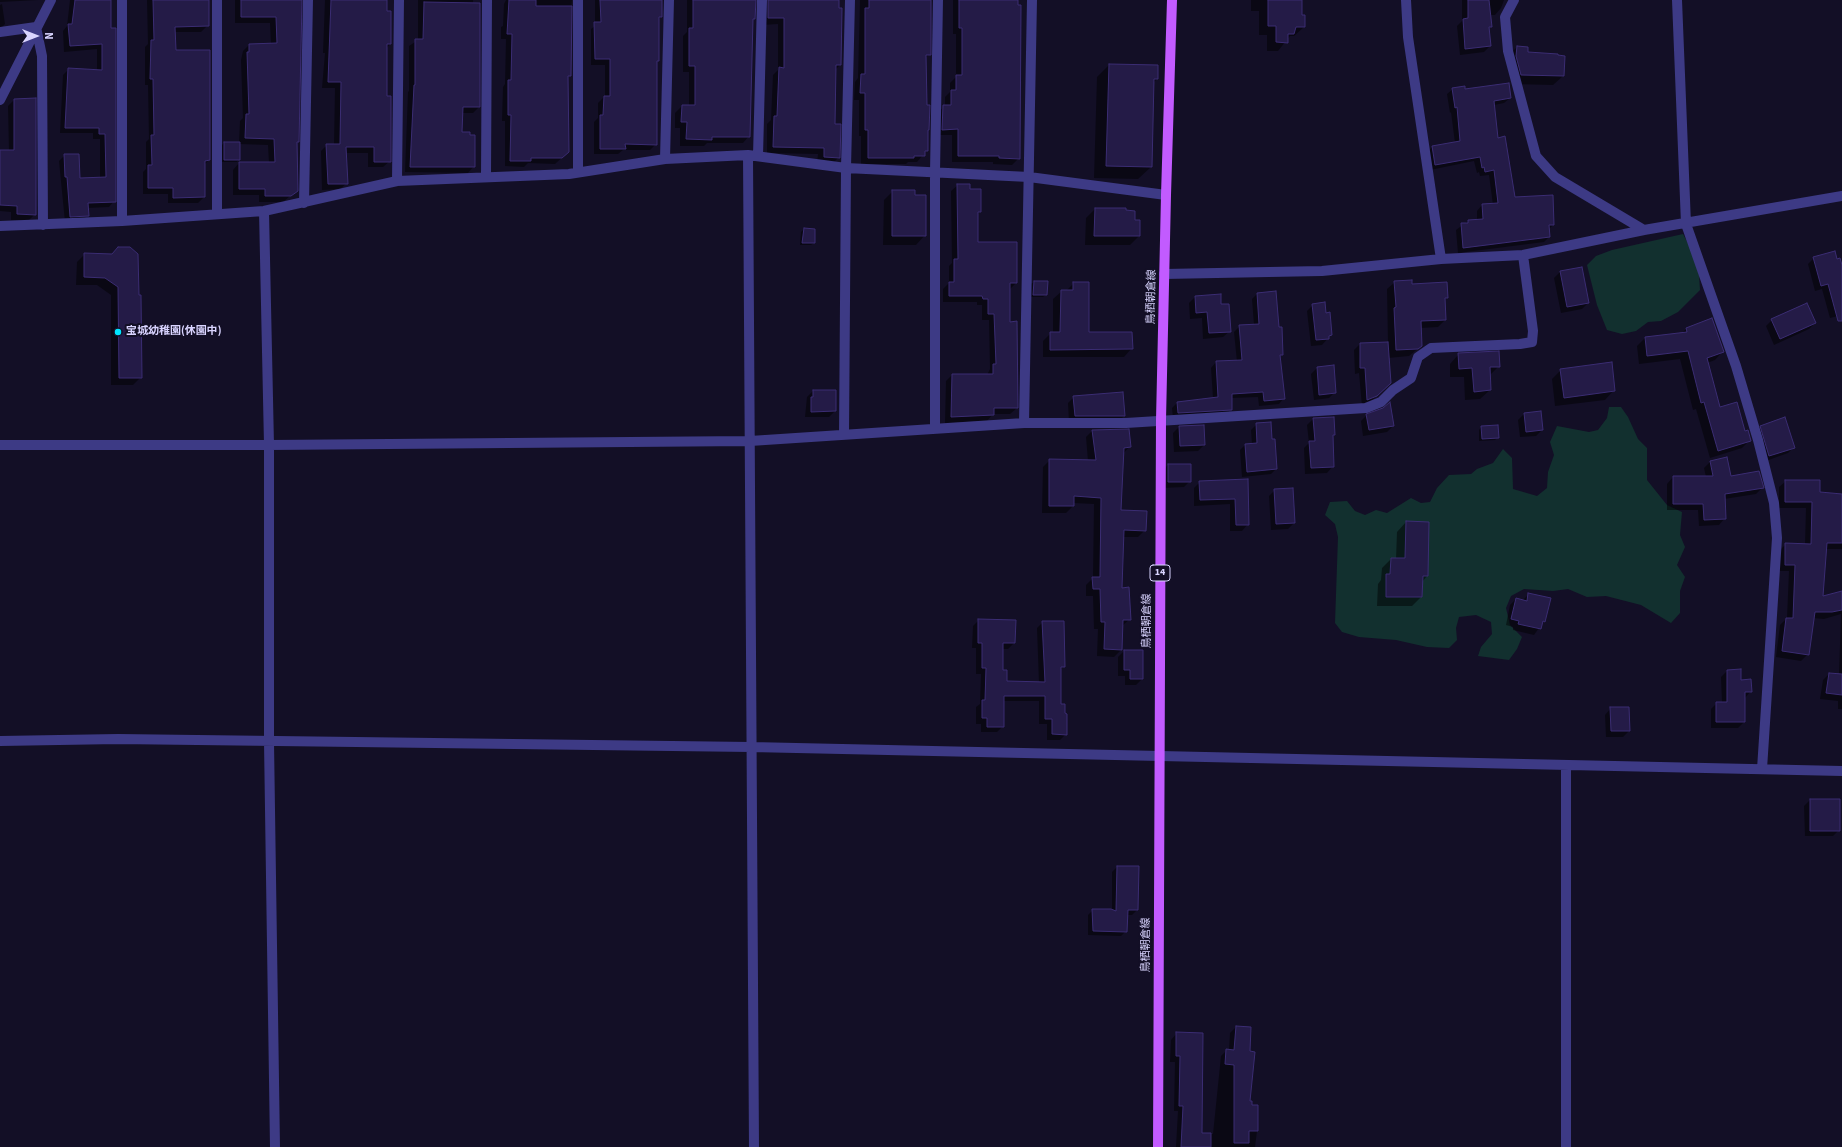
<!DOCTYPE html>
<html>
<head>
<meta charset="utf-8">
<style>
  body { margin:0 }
  #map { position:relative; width:1842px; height:1147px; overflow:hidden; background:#130f26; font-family:"Source Sans 3",sans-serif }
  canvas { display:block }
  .north { position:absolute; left:16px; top:16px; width:40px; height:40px; -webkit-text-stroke:3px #130f26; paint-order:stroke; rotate:90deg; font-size:11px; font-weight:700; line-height:16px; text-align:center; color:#d9d4ff }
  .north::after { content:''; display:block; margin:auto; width:14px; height:18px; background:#d9d4ff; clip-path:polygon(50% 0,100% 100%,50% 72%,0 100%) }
</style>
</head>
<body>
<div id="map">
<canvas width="1842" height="1147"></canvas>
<div class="north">N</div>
</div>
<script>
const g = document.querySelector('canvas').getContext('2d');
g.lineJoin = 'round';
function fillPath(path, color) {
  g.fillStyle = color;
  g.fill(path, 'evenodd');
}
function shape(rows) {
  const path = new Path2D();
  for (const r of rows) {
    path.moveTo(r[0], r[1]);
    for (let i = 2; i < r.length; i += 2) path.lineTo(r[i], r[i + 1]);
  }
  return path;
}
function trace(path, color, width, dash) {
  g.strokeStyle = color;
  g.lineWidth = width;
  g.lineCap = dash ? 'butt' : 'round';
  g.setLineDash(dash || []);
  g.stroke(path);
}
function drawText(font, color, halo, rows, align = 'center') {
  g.font = font + ' "Source Sans 3","Noto Sans JP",sans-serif';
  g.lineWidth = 4;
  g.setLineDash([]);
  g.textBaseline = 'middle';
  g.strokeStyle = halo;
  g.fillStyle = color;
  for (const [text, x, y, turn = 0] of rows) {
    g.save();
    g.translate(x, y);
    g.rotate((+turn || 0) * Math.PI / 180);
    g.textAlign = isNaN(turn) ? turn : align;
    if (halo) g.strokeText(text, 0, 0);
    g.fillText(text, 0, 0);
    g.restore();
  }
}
const green = shape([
  [1683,234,1693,253,1699,275,1700,290,1678,312,1661,321,1648,322,1636,331,1622,334,1607,330,1597,305,1587,265,1596,256,1612,250],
  [1609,407,1621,407,1628,417,1638,439,1647,448,1647,480,1667,505,1682,512,1680,535,1685,547,1677,565,1685,577,1680,591,1680,613,1671,623,1641,605,1606,596,1587,597,1568,589,1553,591,1524,589,1511,596,1506,608,1510,625,1522,637,1517,649,1509,660,1478,656,1481,647,1492,634,1491,622,1476,615,1459,617,1456,628,1457,640,1449,648,1427,647,1396,640,1359,637,1342,632,1335,623,1338,537,1335,524,1325,515,1330,502,1347,501,1355,511,1365,515,1376,510,1387,513,1411,498,1421,503,1430,502,1437,488,1449,475,1471,474,1477,469,1493,463,1503,449,1512,458,1513,489,1537,496,1547,488,1548,472,1554,455,1550,442,1557,426,1589,432,1598,430,1607,418]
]);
const shadow = shape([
  [0,0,38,0,0,2],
  [70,0,109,0,114,201,109,207,87,208,88,215,82,221,65,222,59,161,65,155,79,179,100,178,100,139,93,139,93,133,60,133,63,75,69,69,97,70,97,49,64,52,63,31,67,26],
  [147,0,206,0,207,26,201,32,175,32,175,51,210,159,204,165,204,197,198,203,168,203,168,194,143,194,143,172,146,169,146,142,149,139,148,85,145,85,145,47,148,44],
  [235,0,301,0,298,142,296,143,297,190,283,202,259,202,259,195,233,195,233,170,239,163,269,163,268,145,239,144,239,159,237,162,221,162,221,146,224,143,239,143,240,121,243,118,241,60,243,51,249,45,271,44,270,23,235,23],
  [325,0,387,0,386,12,390,12,390,44,386,49,386,97,390,161,383,167,368,167,368,153,346,153,347,183,340,189,322,190,321,151,327,145,334,145,335,88,322,88,325,53,323,53],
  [418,0,473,0,479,107,473,113,462,113,461,133,474,166,468,173,405,172,408,92,409,91,409,46,418,40],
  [506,0,572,0,569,26,570,75,567,78,568,152,555,164,528,163,524,167,505,166,505,121,502,121,503,87,505,84,506,39,501,39,501,27,503,26,504,4],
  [595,0,662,0,661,17,658,20,658,60,656,62,656,144,650,150,623,150,618,154,594,154,594,122,598,118,598,103,605,96,605,65,591,65,591,29,595,26],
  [687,0,755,0,754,18,752,21,749,136,743,143,707,143,704,146,680,146,680,128,675,128,675,113,682,106,689,106,689,72,683,72,683,36,687,32],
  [756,0,838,0,838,9,841,9,840,65,835,70,834,125,839,157,832,164,817,164,818,154,767,153,767,124,771,120,773,75,778,70,778,24,762,25,759,1],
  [860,0,930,0,930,54,925,58,927,150,917,162,908,162,906,164,861,164,861,136,859,136,859,100,854,100,855,82,858,78],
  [953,0,1017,0,1019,158,1012,165,993,164,993,162,952,162,952,135,936,135,937,113,945,106,945,97,950,92,950,83,956,77,956,34,953,34],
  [1251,0,1301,0,1301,16,1304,27,1294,36,1290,36,1278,51,1267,51,1267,35,1259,35,1259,11,1251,11],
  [1462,0,1504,0,1501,8,1495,15,1490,15,1491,26,1488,30,1490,46,1484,52,1460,55,1457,26,1462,21],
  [2,4,5,24,0,29,0,5],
  [1517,47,1563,76,1553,85,1512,84,1508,56],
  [1109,65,1157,66,1157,79,1153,83,1151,167,1138,179,1094,178,1097,77],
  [1453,89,1510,98,1504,103,1494,105,1497,139,1514,198,1553,225,1549,229,1549,237,1544,242,1458,253,1456,230,1468,221,1477,220,1477,211,1482,205,1493,205,1489,175,1480,176,1479,172,1477,173,1474,161,1430,170,1427,153,1432,147,1455,143,1451,112,1450,113,1447,94],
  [14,100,35,214,29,220,11,220,11,212,0,211,0,151,9,151,8,106],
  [958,185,969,190,980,212,977,215,977,243,1016,283,1010,289,1009,323,1017,408,1010,414,993,414,987,421,945,423,946,381,952,375,987,375,990,369,989,320,982,320,982,305,977,305,977,302,943,302,943,289,949,283,949,266,952,263,951,191],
  [893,191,914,196,925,235,916,245,883,245,884,200],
  [1095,209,1125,209,1134,221,1139,236,1130,245,1085,245,1086,218],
  [804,229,814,243,811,245,800,245,801,232],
  [85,254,111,255,141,377,133,385,111,385,111,295,97,285,76,285,77,262],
  [1814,258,1837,260,1842,268,1842,315,1830,318,1822,289,1815,291,1808,264],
  [1560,272,1588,303,1582,309,1561,313,1554,278],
  [1034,282,1047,282,1046,295,1043,297,1031,297,1031,284],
  [1395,282,1411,285,1447,298,1444,300,1445,320,1438,327,1420,328,1421,346,1409,356,1388,358,1390,383,1370,402,1362,406,1359,373,1355,374,1354,350,1360,344,1388,343,1387,289],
  [1074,283,1088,333,1132,348,1124,357,1043,357,1043,341,1051,333,1053,333,1053,299,1062,291,1066,291],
  [1257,294,1278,328,1282,354,1280,356,1284,398,1279,404,1259,406,1258,397,1231,398,1231,409,1226,415,1173,418,1172,408,1177,403,1213,398,1211,368,1216,362,1237,362,1234,332,1240,326,1254,325,1252,299],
  [1220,295,1220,305,1230,331,1223,337,1203,339,1202,318,1190,319,1189,303,1195,297],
  [1313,305,1326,314,1331,335,1322,345,1311,346,1307,311],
  [1772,320,1815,323,1809,329,1774,345,1766,326],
  [1686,329,1723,351,1715,360,1707,363,1719,408,1744,432,1750,440,1742,448,1710,458,1696,409,1693,410,1680,359,1639,364,1637,346,1645,338,1681,334],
  [1459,354,1499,366,1489,376,1490,390,1480,399,1465,400,1464,377,1450,377,1450,364],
  [1333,366,1335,392,1329,398,1314,400,1311,374,1317,368],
  [1561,370,1614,390,1605,400,1555,406,1552,379],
  [813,391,835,391,835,411,829,417,805,417,807,397],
  [1122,393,1124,416,1118,422,1069,422,1068,403,1074,397],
  [1524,414,1542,430,1536,436,1520,437,1518,420],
  [1367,415,1393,426,1387,432,1363,436,1361,421],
  [1313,419,1334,434,1332,437,1333,466,1327,473,1305,474,1304,448,1309,443,1307,425],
  [1257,424,1271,440,1276,469,1271,474,1242,477,1240,450,1245,445,1252,444,1251,430],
  [1761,426,1794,447,1788,453,1763,462,1755,432],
  [1179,427,1204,445,1198,451,1174,452,1173,433],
  [1481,427,1498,437,1495,440,1479,441,1479,430],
  [1093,430,1129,447,1123,454,1120,511,1145,530,1138,537,1123,537,1121,589,1130,619,1122,626,1121,650,1114,657,1097,656,1098,629,1094,629,1093,596,1086,596,1086,585,1093,578,1094,504,1073,503,1073,506,1066,513,1042,513,1043,467,1050,460,1088,461,1086,437],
  [1710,462,1730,477,1762,488,1756,494,1724,499,1725,518,1719,525,1699,526,1698,510,1667,510,1667,484,1673,477,1706,477,1704,468],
  [1168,465,1190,481,1184,487,1162,488,1162,471],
  [1247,480,1248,524,1242,531,1230,531,1230,504,1194,506,1194,488,1200,482],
  [1786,481,1819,493,1842,495,1842,549,1826,549,1822,597,1842,592,1842,709,1838,709,1838,701,1820,699,1823,680,1829,674,1839,675,1841,614,1824,619,1813,618,1808,654,1801,661,1776,657,1780,625,1787,618,1789,571,1778,571,1779,551,1786,544,1805,545,1806,508,1779,508,1779,487],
  [1275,490,1294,523,1288,529,1271,530,1269,496],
  [1406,522,1427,576,1422,582,1421,597,1412,606,1377,606,1378,584,1381,580,1382,568,1391,559,1396,559,1397,532],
  [1529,594,1544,621,1534,635,1513,630,1513,627,1506,625,1510,605,1516,599,1522,601],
  [979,620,1015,621,1014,643,1008,649,1002,649,1002,671,1006,682,1039,683,1037,628,1043,622,1064,666,1060,670,1060,705,1066,734,1060,740,1047,740,1047,724,1039,724,1039,701,1003,701,1003,726,997,732,981,732,981,724,976,724,976,707,980,704,981,674,976,674,976,648,972,648,973,626],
  [1124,651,1142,679,1136,685,1125,685,1125,676,1118,676,1118,657],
  [1727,671,1751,691,1745,698,1744,722,1738,728,1711,728,1711,709,1717,703,1722,703,1721,677],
  [1611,708,1629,731,1623,737,1606,737,1605,715],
  [1810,800,1839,830,1833,836,1805,836,1804,806],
  [1117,867,1137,910,1132,915,1127,915,1126,931,1121,936,1088,935,1088,915,1093,910,1112,910,1112,872],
  [1236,1027,1249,1102,1251,1106,1257,1131,1255,1147,1176,1147,1178,1111,1174,1111,1175,1062,1170,1062,1171,1040,1177,1033,1201,1134,1213,1134,1221,1056,1227,1050,1229,1050,1230,1033]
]);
const building = shape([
  [75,0,111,0,111,28,116,28,116,202,88,203,89,216,70,217,67,177,65,177,64,154,79,154,80,178,106,177,105,134,99,134,99,128,65,128,68,68,102,70,102,44,70,46,68,24,72,24,75,0],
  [153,0,209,0,209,26,175,27,176,50,210,50,210,160,205,161,205,197,173,198,173,188,148,188,148,165,152,165,151,135,154,135,153,79,150,79,151,40,154,40,153,0],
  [241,0,302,0,299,142,297,142,298,191,291,196,265,196,265,189,239,189,239,162,275,162,274,139,245,138,246,114,249,114,247,52,249,52,249,44,277,43,276,17,241,17,241,0],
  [331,0,387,0,387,11,391,11,391,44,387,44,387,96,391,96,391,162,374,162,374,147,346,147,348,184,328,184,326,144,340,144,341,82,328,82,331,0],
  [509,0,536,0,536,6,572,6,571,76,568,76,569,152,562,158,531,158,531,161,510,161,511,115,508,115,508,80,511,80,512,34,507,34,509,0],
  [600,0,662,0,662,17,659,17,659,61,657,61,657,145,625,144,626,149,600,149,600,115,603,115,604,96,610,96,610,59,595,59,594,22,601,22,600,0],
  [693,0,756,0,755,19,753,19,750,137,712,137,712,140,686,139,687,122,681,122,682,105,695,105,695,66,689,66,689,28,693,28,693,0],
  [768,0,839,0,839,8,842,8,841,65,836,65,835,124,841,124,840,158,824,157,824,148,773,147,774,116,777,116,779,67,784,68,784,18,768,18,768,0],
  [869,0,931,0,931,55,926,55,927,105,930,105,929,130,928,130,928,151,925,151,925,156,914,156,914,158,868,158,868,130,865,130,865,93,860,93,861,74,865,74,865,8,869,8,869,0],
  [959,0,1018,0,1018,5,1021,5,1020,159,999,158,999,156,958,156,958,129,942,130,943,105,951,105,951,90,956,90,956,75,962,75,962,28,959,28,959,0],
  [1268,0,1302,0,1302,15,1305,15,1305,27,1296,27,1294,34,1288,34,1288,43,1276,42,1276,26,1268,26,1268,0],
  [1468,0,1489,0,1492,27,1489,27,1491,46,1465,49,1463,19,1468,18,1468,0],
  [424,2,480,3,480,107,463,107,462,132,470,132,470,135,475,135,475,167,410,167,414,85,415,85,415,39,423,39,424,2],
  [1517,46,1528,47,1528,52,1558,54,1558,55,1565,56,1564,76,1521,75,1516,56,1517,46],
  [1109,64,1158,65,1158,79,1154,79,1152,167,1106,166,1109,64],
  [1509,83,1511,98,1494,101,1498,138,1505,136,1515,197,1553,195,1554,225,1549,225,1550,237,1463,248,1461,223,1468,223,1468,220,1483,219,1482,204,1498,203,1494,170,1485,172,1484,167,1482,168,1480,157,1435,165,1432,146,1460,141,1457,107,1455,108,1452,88,1465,86,1465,89,1509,83],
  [36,98,36,215,17,214,17,206,0,205,0,150,14,150,14,99,36,98],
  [224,142,240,142,240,160,224,160,224,142],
  [957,184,970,184,970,189,981,189,981,212,978,212,978,242,1017,242,1017,283,1010,283,1010,322,1017,321,1018,408,994,408,994,415,951,417,952,374,993,374,993,364,996,364,994,314,988,314,988,299,983,299,982,296,949,296,949,282,954,282,954,259,958,259,957,184],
  [892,190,915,190,915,195,926,195,926,236,892,236,892,190],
  [1095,208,1126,208,1126,210,1135,211,1135,220,1140,220,1140,236,1094,236,1095,208],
  [804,228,815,229,815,243,802,243,804,228],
  [118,247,130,247,138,254,139,295,141,295,142,378,119,378,118,287,105,278,84,277,84,253,112,254,118,247],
  [1835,251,1837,259,1840,258,1842,265,1842,321,1838,321,1828,284,1821,286,1813,257,1835,251],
  [1582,267,1589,303,1567,307,1560,271,1582,267],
  [1412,280,1412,284,1447,282,1448,298,1445,298,1446,320,1421,321,1422,346,1418,349,1396,350,1394,308,1396,307,1394,281,1412,280],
  [1034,281,1048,281,1047,295,1033,295,1034,281],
  [1073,282,1089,282,1089,332,1132,332,1133,349,1050,350,1050,332,1060,332,1061,290,1073,290,1073,282],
  [1276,291,1279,327,1282,327,1283,355,1280,355,1285,399,1264,401,1263,392,1232,394,1232,410,1178,413,1177,402,1218,397,1216,361,1242,360,1239,325,1259,324,1257,293,1276,291],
  [1221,294,1221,304,1229,304,1231,332,1209,333,1207,312,1196,313,1195,296,1221,294],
  [1325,302,1326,313,1330,312,1332,335,1329,336,1329,339,1316,340,1312,304,1325,302],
  [1807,303,1816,323,1780,339,1771,319,1807,303],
  [1712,318,1724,352,1707,358,1720,407,1737,402,1745,431,1748,430,1751,441,1718,451,1704,402,1701,403,1688,351,1647,356,1645,337,1687,332,1686,328,1712,318],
  [1388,342,1391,383,1377,396,1367,400,1365,368,1360,368,1360,343,1388,342],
  [1499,351,1500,367,1490,367,1491,390,1474,392,1472,368,1459,369,1458,353,1499,351],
  [1612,362,1615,391,1564,398,1560,369,1612,362],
  [1334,365,1336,393,1319,395,1317,367,1334,365],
  [813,390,836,390,836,411,811,412,811,397,813,397,813,390],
  [1123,392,1125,416,1075,416,1073,396,1123,392],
  [1390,402,1394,426,1369,430,1366,414,1383,408,1390,402],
  [1541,411,1543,430,1526,432,1524,413,1541,411],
  [1334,417,1335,435,1333,435,1334,467,1311,468,1309,441,1315,441,1313,418,1334,417],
  [1785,417,1795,448,1769,456,1760,426,1785,417],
  [1271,422,1272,439,1275,439,1277,469,1247,472,1245,444,1257,443,1256,423,1271,422],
  [1204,425,1205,445,1180,446,1179,426,1204,425],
  [1498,425,1499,438,1482,439,1481,426,1498,425],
  [1129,429,1131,447,1124,448,1121,510,1147,511,1146,531,1124,530,1122,588,1129,587,1131,620,1123,620,1122,650,1104,649,1105,622,1101,622,1100,589,1093,589,1092,577,1100,577,1101,498,1074,496,1074,506,1049,506,1049,459,1096,460,1092,430,1129,429],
  [1727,457,1731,476,1759,471,1764,488,1725,494,1726,519,1704,520,1703,504,1673,504,1673,476,1713,476,1710,461,1727,457],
  [1168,464,1191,464,1191,482,1168,482,1168,464],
  [1248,479,1249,525,1236,525,1235,499,1200,500,1199,481,1248,479],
  [1785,480,1820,480,1820,492,1842,494,1842,543,1827,543,1823,596,1842,591,1842,610,1832,612,1815,612,1809,655,1782,651,1786,618,1793,618,1795,565,1785,565,1785,543,1811,544,1812,502,1785,502,1785,480],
  [1293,488,1295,523,1276,524,1274,489,1293,488],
  [1406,521,1429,522,1428,576,1423,576,1422,597,1386,597,1386,574,1390,574,1391,558,1405,558,1406,521],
  [1528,593,1551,598,1545,622,1543,621,1541,629,1518,624,1519,621,1511,619,1516,598,1527,601,1528,593],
  [978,619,1016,620,1015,643,1003,643,1003,670,1007,670,1007,681,1045,682,1042,621,1064,621,1065,667,1061,667,1061,704,1065,704,1065,713,1067,714,1067,735,1052,734,1052,719,1045,719,1045,696,1004,696,1004,727,987,727,987,718,982,718,982,700,985,700,986,668,982,668,982,643,978,643,978,619],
  [1124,650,1143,650,1143,679,1130,679,1130,670,1124,670,1124,650],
  [1741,669,1741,680,1751,679,1752,692,1745,692,1745,722,1716,722,1716,702,1727,702,1727,670,1741,669],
  [1829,673,1842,674,1842,695,1826,693,1829,673],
  [1610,707,1629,707,1630,731,1611,731,1610,707],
  [1810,799,1840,799,1840,831,1810,831,1810,799],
  [1117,866,1139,866,1138,910,1128,910,1127,932,1093,931,1092,909,1111,909,1116,911,1117,866],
  [1236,1026,1251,1027,1250,1051,1255,1052,1250,1101,1252,1101,1252,1105,1258,1105,1258,1131,1249,1131,1249,1143,1234,1143,1234,1065,1225,1064,1226,1049,1234,1050,1236,1026],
  [1176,1032,1203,1033,1202,1133,1211,1133,1211,1147,1181,1147,1183,1106,1179,1106,1180,1056,1176,1056,1176,1032]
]);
const minor = shape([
  [1406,0,1408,37,1441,259],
  [1514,0,1505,17,1508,51,1536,156,1555,177,1644,230],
  [1677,0,1686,224,1736,366,1758,440,1774,503,1777,538,1762,769],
  [0,32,36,27,42,56,43,225],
  [0,100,51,0],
  [748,155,754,1147],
  [758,156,762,0],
  [665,159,669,0],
  [578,172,578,0],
  [486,176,487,0],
  [397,181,399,0],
  [304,203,308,0],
  [264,211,269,445,269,742,275,1147],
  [217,214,217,0],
  [122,221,122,0],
  [0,226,122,221,264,211,397,181,569,174,665,159,748,155,846,168,1029,177,1166,195],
  [1164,274,1322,271,1441,259,1523,255,1644,230,1842,196],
  [1024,423,1032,0],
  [935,429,935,172,938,0],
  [844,435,846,168,850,0],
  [0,445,269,445,750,441,1024,423,1126,423,1366,408,1381,402,1393,390,1411,378,1418,357,1431,348,1520,344,1532,342,1533,331,1523,255],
  [0,741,118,739,751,747,1842,771],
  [1566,766,1566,1147]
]);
const major = shape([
  [1158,1147,1161,420,1166,195,1172,0]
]);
const markers = [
  [118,332,4,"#00e5ff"]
];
const shields = [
  [1160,573,20]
];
const shieldNames = [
  ["14",1160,573]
];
const streetNames = [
  ["鳥栖朝倉線",1152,297,-89],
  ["鳥栖朝倉線",1148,621,-90],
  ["鳥栖朝倉線",1147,945,-90]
];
const poiNames = [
  ["宝城幼稚園(休園中)",126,332]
];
fillPath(green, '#12302f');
fillPath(shadow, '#0007');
fillPath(building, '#241b47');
trace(building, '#3b2d73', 1);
trace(minor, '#3d3a85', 10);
trace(major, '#c25bff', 10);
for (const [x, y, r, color] of markers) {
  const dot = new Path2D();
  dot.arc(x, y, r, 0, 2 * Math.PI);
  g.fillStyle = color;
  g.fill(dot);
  trace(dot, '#130f26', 1.5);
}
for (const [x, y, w] of shields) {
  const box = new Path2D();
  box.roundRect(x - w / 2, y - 8, w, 16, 3);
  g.fillStyle = '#130f26';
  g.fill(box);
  trace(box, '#d9d4ff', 1);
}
drawText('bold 10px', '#d9d4ff', null, shieldNames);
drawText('11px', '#d9d4ff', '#130f26', streetNames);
drawText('bold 11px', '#d9d4ff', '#130f26', poiNames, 'left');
</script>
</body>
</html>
